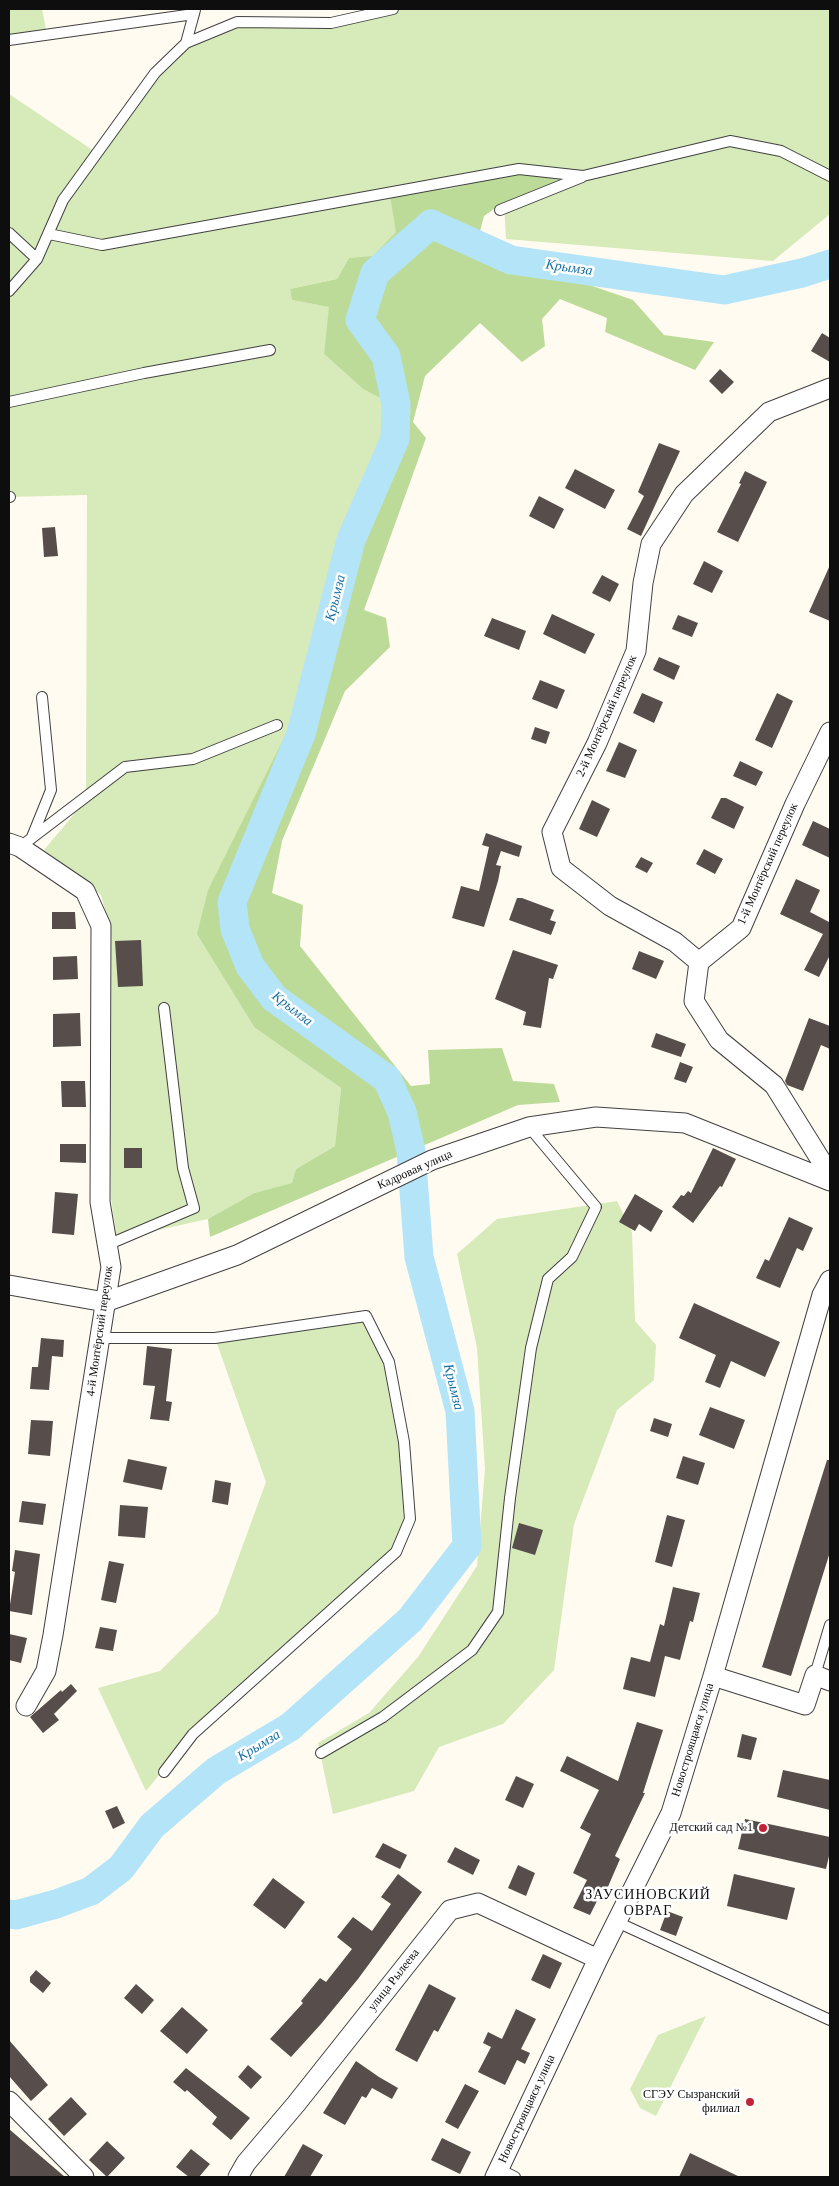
<!DOCTYPE html>
<html>
<head>
<meta charset="utf-8">
<style>
  body { margin:0 }
  #map { position:relative; width:839px; height:2186px; overflow:hidden; background:#fffbf0; font-family:"Times New Roman",serif }
  canvas { display:block }
  .frame { position:absolute; inset:0; border:10px solid #0e0e0e; pointer-events:none }
</style>
</head>
<body>
<div id="map">
<canvas width="839" height="2186"></canvas>
<div class="frame"></div>
</div>
<script>
const g = document.querySelector('canvas').getContext('2d');
g.lineJoin = 'round';
function fillPath(path, color) {
  g.fillStyle = color;
  g.fill(path, 'evenodd');
}
function shape(rows) {
  const path = new Path2D();
  for (const r of rows) {
    path.moveTo(r[0], r[1]);
    for (let i = 2; i < r.length; i += 2) path.lineTo(r[i], r[i + 1]);
  }
  return path;
}
function trace(path, color, width, dash) {
  g.strokeStyle = color;
  g.lineWidth = width;
  g.lineCap = dash ? 'butt' : 'round';
  g.setLineDash(dash || []);
  g.stroke(path);
}
function drawText(font, color, halo, rows, align = 'center') {
  g.font = font + ' "Times New Roman",serif';
  g.lineWidth = 5;
  g.setLineDash([]);
  g.textBaseline = 'middle';
  g.strokeStyle = halo;
  g.fillStyle = color;
  for (const [text, x, y, turn = 0] of rows) {
    g.save();
    g.translate(x, y);
    g.rotate((+turn || 0) * Math.PI / 180);
    g.textAlign = isNaN(turn) ? turn : align;
    if (halo) g.strokeText(text, 0, 0);
    g.fillText(text, 0, 0);
    g.restore();
  }
}
const green = shape([
  [9,9,42,9,47,34,9,40],
  [393,9,830,9,830,214,773,261,506,239,504,202,558,180,521,171,445,190,417,183,396,232,373,257,349,258,337,279,290,289,292,300,330,307,324,354,363,389,382,399,389,454,349,518,344,576,334,643,307,679,283,740,255,1028,341,1088,335,1146,296,1169,293,1183,254,1193,208,1219,117,1239,111,1199,110,927,101,895,44,850,86,800,87,495,9,497,9,94,97,153,155,73,186,43,237,22,331,23],
  [617,1201,632,1232,635,1321,656,1345,654,1380,617,1410,574,1524,554,1670,503,1724,439,1747,414,1791,333,1814,318,1743,369,1713,418,1657,477,1566,485,1469,477,1348,457,1254,497,1219],
  [366,1316,389,1362,410,1519,396,1552,193,1734,146,1791,98,1688,160,1671,218,1613,266,1482,215,1338],
  [706,2016,656,2116,640,2108,630,2089,658,2035]
]);
const forest = shape([
  [521,171,559,180,504,202,484,216,476,246,633,300,664,335,714,342,695,370,605,332,607,318,560,299,542,319,545,346,522,362,480,323,425,376,413,422,426,438,364,610,386,618,390,647,345,691,282,841,272,893,303,905,300,946,411,1086,430,1084,428,1050,502,1048,513,1081,554,1084,560,1102,518,1105,210,1237,208,1219,254,1193,292,1183,296,1169,335,1146,341,1088,255,1028,197,934,208,890,283,740,307,679,334,643,344,576,334,564,349,518,389,454,382,399,363,389,324,354,329,307,292,300,290,289,337,279,349,258,373,256,396,232,389,189,417,183,445,190]
]);
const river = shape([
  [9,1914,16,1915,56,1904,91,1891,121,1868,152,1826,216,1771,290,1727,410,1620,467,1546,460,1411,419,1257,411,1151,402,1112,387,1079,274,998,250,966,235,929,232,902,301,734,351,540,395,439,396,404,386,356,360,320,375,273,431,224,511,260,724,290,802,273,830,264]
]);
const building = shape([
  [822,333,830,338,830,362,811,351],
  [720,369,734,382,722,394,709,381],
  [659,443,680,451,641,536,627,529,644,496,638,492],
  [575,469,615,490,605,509,565,488],
  [745,471,767,482,738,542,717,532,741,484,739,483],
  [539,496,564,509,554,529,529,516],
  [55,527,58,556,44,557,42,528],
  [704,561,723,571,712,593,693,584],
  [830,565,830,621,809,612],
  [602,575,619,584,610,602,592,593],
  [552,614,595,634,585,654,543,634],
  [678,615,698,623,692,637,672,629],
  [492,618,526,631,519,650,484,636],
  [659,657,680,666,674,680,653,670],
  [540,680,565,690,557,709,532,699],
  [642,693,663,702,654,723,633,713],
  [777,693,793,701,772,748,755,740],
  [535,727,550,732,546,744,531,739],
  [619,742,637,750,625,778,606,771],
  [740,761,763,772,756,786,733,776],
  [721,798,726,798,744,807,734,829,711,818],
  [592,800,610,809,597,837,579,829],
  [813,821,830,829,830,858,802,845],
  [486,833,522,846,519,857,501,851,496,865,501,866,498,881,484,927,452,918,461,886,479,891,489,847,482,845],
  [704,849,723,859,715,874,696,864],
  [641,857,653,863,647,873,635,867],
  [796,879,820,890,810,912,829,922,830,920,830,955,819,977,804,970,823,934,780,914],
  [517,898,522,898,554,910,550,920,556,922,551,935,509,920],
  [52,912,75,912,76,929,52,929],
  [141,940,143,986,118,987,115,941],
  [513,950,558,965,553,979,549,978,541,1028,523,1025,526,1012,495,999],
  [639,951,664,961,656,979,632,969],
  [77,956,78,979,53,980,53,957],
  [80,1013,81,1046,53,1047,53,1014],
  [809,1018,830,1026,830,1049,821,1045,803,1091,787,1085,785,1081],
  [656,1033,686,1044,681,1057,651,1047],
  [680,1062,693,1067,686,1083,674,1079],
  [61,1081,85,1081,86,1107,62,1107],
  [60,1144,86,1144,86,1163,60,1162],
  [124,1148,142,1148,142,1168,124,1168],
  [713,1148,736,1159,722,1187,720,1186,693,1223,672,1207,681,1195,684,1196,688,1191,691,1193],
  [55,1192,78,1194,74,1235,52,1233],
  [635,1194,663,1211,651,1232,639,1224,635,1231,619,1222],
  [789,1217,813,1228,803,1251,797,1248,780,1288,756,1278,765,1259,769,1261],
  [694,1303,780,1342,765,1377,731,1361,720,1388,705,1382,716,1355,679,1338],
  [41,1338,64,1340,63,1357,52,1356,49,1390,30,1389,32,1367,38,1367],
  [147,1346,172,1349,166,1401,172,1402,169,1421,150,1419,155,1386,143,1385],
  [710,1407,745,1420,734,1449,699,1435],
  [654,1418,672,1424,668,1437,650,1431],
  [31,1420,53,1421,50,1456,28,1454],
  [683,1456,705,1463,698,1485,676,1478],
  [128,1459,167,1467,162,1490,123,1482],
  [827,1460,830,1460,830,1552,791,1676,762,1667],
  [215,1480,231,1483,228,1505,212,1502],
  [22,1501,46,1504,43,1525,19,1522],
  [120,1505,148,1507,145,1538,118,1536],
  [667,1515,685,1520,672,1567,655,1562],
  [519,1523,543,1530,535,1555,512,1548],
  [15,1550,40,1554,32,1615,9,1611,15,1572,12,1571],
  [109,1561,124,1564,116,1603,101,1600],
  [673,1587,700,1593,693,1622,690,1621,680,1660,665,1656,655,1697,623,1689,631,1657,650,1662,660,1624,664,1626],
  [100,1627,117,1630,113,1651,95,1648],
  [9,1634,27,1638,21,1663,9,1660],
  [71,1684,77,1691,54,1714,59,1720,43,1733,30,1717,61,1690,62,1692],
  [637,1722,663,1730,643,1793,645,1793,615,1856,620,1859,607,1889,604,1887,590,1915,573,1908,587,1880,573,1873,591,1834,580,1828,599,1790,560,1771,567,1756,618,1781],
  [742,1734,757,1738,751,1760,737,1757],
  [783,1770,830,1780,830,1810,777,1797],
  [516,1776,534,1784,523,1808,505,1800],
  [117,1806,125,1823,113,1829,105,1811],
  [745,1819,830,1837,830,1852,826,1869,738,1849],
  [383,1843,407,1855,400,1869,375,1857],
  [455,1847,480,1860,473,1875,447,1862],
  [518,1865,535,1873,526,1896,508,1888],
  [398,1874,422,1892,358,1979,321,2024,291,2057,270,2039,303,2003,301,2001,320,1978,326,1982,352,1949,337,1937,353,1917,372,1931,391,1904,381,1897],
  [734,1874,795,1888,787,1920,727,1906],
  [273,1878,305,1902,285,1929,253,1905],
  [667,1911,683,1917,676,1936,660,1930],
  [543,1954,562,1963,550,1989,531,1980],
  [36,1970,51,1983,43,1993,30,1982,30,1977],
  [136,1984,154,2000,142,2014,124,1998],
  [429,1984,456,1998,438,2032,434,2030,417,2062,395,2050],
  [182,2007,208,2030,187,2054,160,2031],
  [516,2009,536,2019,521,2049,530,2053,525,2064,517,2060,505,2085,478,2072,491,2047,483,2043,488,2032,502,2039],
  [9,2040,48,2085,31,2101,9,2076],
  [356,2061,379,2077,398,2088,392,2099,372,2088,366,2098,362,2096,345,2125,323,2113],
  [248,2065,262,2077,251,2089,238,2077],
  [186,2068,250,2118,231,2140,212,2124,217,2117,187,2090,185,2092,173,2082],
  [465,2084,479,2091,458,2129,445,2122],
  [71,2097,87,2114,64,2136,48,2119],
  [9,2129,65,2177,9,2177],
  [442,2138,471,2152,460,2174,431,2160],
  [107,2141,125,2158,107,2177,89,2160],
  [303,2144,323,2155,310,2177,284,2177],
  [191,2149,210,2164,199,2177,189,2177,176,2167],
  [690,2153,740,2177,679,2177]
]);
const lane = shape([
  [9,40,194,14],
  [186,43,195,10],
  [500,210,582,177],
  [9,233,37,259],
  [49,234,102,245,519,169,583,176,730,141,781,151,830,176],
  [9,291,37,259,63,200,155,73,186,43,237,22,331,23,393,9],
  [9,402,144,373,270,350],
  [9,497,10,497],
  [32,837,51,790,42,697],
  [20,847,125,767,193,759,277,725],
  [107,1245,194,1208,183,1168,164,1008],
  [100,1338,215,1338,366,1316,389,1362,404,1442,410,1519,396,1552,193,1734,164,1772],
  [815,1675,830,1625],
  [321,1753,383,1717,472,1650,498,1612,510,1498,531,1348,548,1279,572,1257,596,1207,529,1127],
  [617,1922,830,2020],
  [499,2169,515,2177]
]);
const street = shape([
  [830,732,795,804,741,928,699,962,694,1001,719,1040,774,1085,830,1175],
  [9,843,20,847,85,891,101,926,100,1202,111,1267,53,1635,46,1671,26,1706],
  [699,962,675,942,610,906,561,868,552,832,597,743,636,651,643,583,651,544,684,494,769,412,830,388],
  [9,1285,105,1302,237,1255,432,1160,529,1127,596,1117,685,1123,830,1181],
  [713,1676,805,1705,815,1675,830,1681],
  [9,2101,84,2177],
  [238,2177,246,2163,296,2104,450,1910,478,1903,598,1959],
  [495,2177,598,1959,671,1813,713,1676,822,1295,830,1280]
]);
const markers = [
  [763,1828,5,"#c12439"],
  [750,2102,5,"#c12439"]
];
const streetNames = [
  ["2-й Монтёрский переулок",607,716,-66],
  ["1-й Монтёрский переулок",768,864,-66],
  ["Кадровая улица",415,1170,-24],
  ["4-й Монтёрский переулок",100,1331,-82],
  ["Новостроящаяся улица",693,1740,-73],
  ["улица Рылеева",394,1980,-52],
  ["Новостроящаяся улица",527,2109,-65]
];
const poiNames = [
  ["Детский сад №1",753,1828],
  ["СГЭУ Сызранский",740,2095],
  ["филиал",740,2109]
];
const waterNames = [
  ["Крымза",569,268,8],
  ["Крымза",336,598,-76],
  ["Крымза",292,1009,38],
  ["Крымза",453,1387,76],
  ["Крымза",259,1746,-31]
];
const neighbourhoodNames = [
  ["ЗАУСИНОВСКИЙ",648,1895],
  ["ОВРАГ",648,1911]
];
fillPath(green, '#d7eab9');
fillPath(forest, '#bcdb98');
trace(river, '#b4e4f7', 29);
fillPath(building, '#574e4b');
trace(lane, '#414141', 12);
trace(street, '#414141', 21);
trace(lane, '#fff', 10);
trace(street, '#fff', 19);
for (const [x, y, r, color] of markers) {
  const dot = new Path2D();
  dot.arc(x, y, r, 0, 2 * Math.PI);
  g.fillStyle = color;
  g.fill(dot);
  trace(dot, '#fff', 2);
}
drawText('12px', '#0e0e0e', '#fff', streetNames);
drawText('12px', '#0e0e0e', '#fff', poiNames, 'right');
drawText('italic 14px', '#1571a3', '#fff', waterNames);
g.letterSpacing = '1px';
drawText('14px', '#0e0e0e', '#fff', neighbourhoodNames);
g.letterSpacing = '0px';
</script>
</body>
</html>
